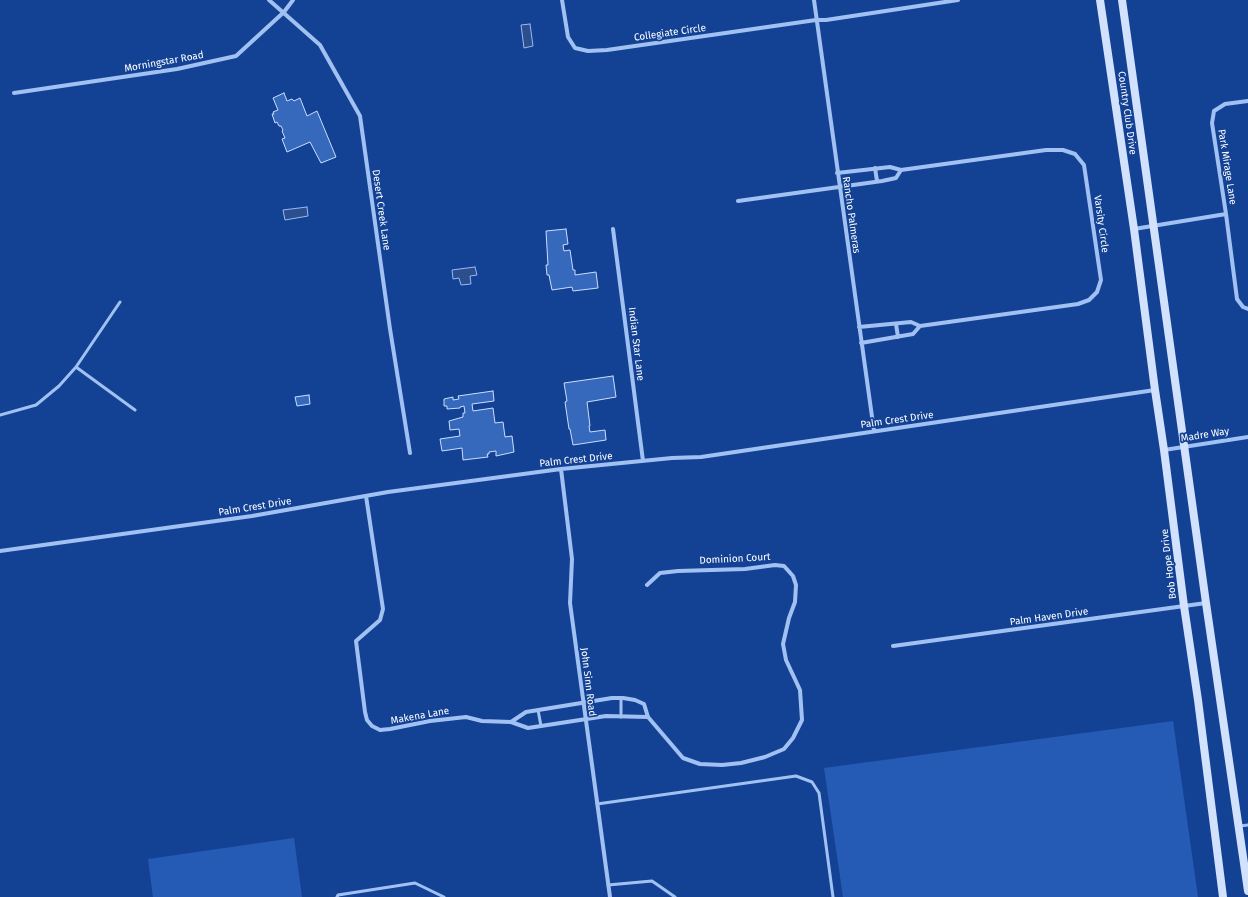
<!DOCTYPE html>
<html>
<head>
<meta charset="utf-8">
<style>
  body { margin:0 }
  canvas { display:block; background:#134295 }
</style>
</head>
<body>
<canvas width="1248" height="897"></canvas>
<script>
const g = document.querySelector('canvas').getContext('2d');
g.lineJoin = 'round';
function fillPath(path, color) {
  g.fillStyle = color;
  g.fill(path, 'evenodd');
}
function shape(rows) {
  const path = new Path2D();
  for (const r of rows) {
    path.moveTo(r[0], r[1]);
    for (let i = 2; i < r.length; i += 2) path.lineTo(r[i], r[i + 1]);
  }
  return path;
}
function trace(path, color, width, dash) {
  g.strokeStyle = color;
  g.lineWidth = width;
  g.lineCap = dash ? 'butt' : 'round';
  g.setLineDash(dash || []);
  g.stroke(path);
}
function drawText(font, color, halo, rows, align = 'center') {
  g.font = font + ' "Fira Sans",sans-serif';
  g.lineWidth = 3.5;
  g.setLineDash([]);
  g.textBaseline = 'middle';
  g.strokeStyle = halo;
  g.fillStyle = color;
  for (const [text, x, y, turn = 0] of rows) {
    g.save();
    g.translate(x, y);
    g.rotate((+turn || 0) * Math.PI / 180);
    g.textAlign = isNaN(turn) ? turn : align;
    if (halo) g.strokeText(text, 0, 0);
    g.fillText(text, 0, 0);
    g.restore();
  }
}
const green = shape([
  [1173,721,1198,897,843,897,824,768],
  [294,838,302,897,153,897,148,859]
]);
const water = shape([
  [530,24,533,46,524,48,521,25,530,24],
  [307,207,308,216,285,220,283,210,307,207],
  [475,267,477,275,470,276,471,284,461,285,459,278,453,279,452,270,475,267]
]);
const building = shape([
  [284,93,287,101,292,99,294,101,300,98,307,116,317,111,336,157,321,163,310,142,287,152,282,139,285,138,282,131,283,130,281,126,279,126,277,122,275,123,272,114,274,114,273,112,278,110,273,98,284,93],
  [566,229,568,244,563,245,564,251,570,250,573,270,575,270,575,275,596,272,598,288,573,291,572,287,552,290,549,275,547,275,546,265,548,265,546,231,566,229],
  [613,376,616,397,587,402,590,426,589,426,590,432,605,430,606,440,573,445,570,429,569,429,565,402,567,401,564,383,613,376],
  [493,391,494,401,472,404,473,411,493,408,495,423,503,422,505,437,512,436,514,452,496,456,496,451,489,452,489,454,487,454,488,457,463,460,462,448,442,451,440,439,460,436,459,429,450,430,449,421,463,417,463,413,465,413,464,406,460,407,460,408,447,409,447,406,444,406,444,399,453,397,453,400,459,399,458,396,493,391],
  [309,395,310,404,297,406,295,397,309,395]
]);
const service = shape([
  [76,367,135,410],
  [0,415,36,405,59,386,76,367,120,302],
  [538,710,541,726],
  [621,717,621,698],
  [597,804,796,776,812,782,819,793,833,897],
  [1240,826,1248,825],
  [608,885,652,881,675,897],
  [337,897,338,895,415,883,444,897]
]);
const minor = shape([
  [269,0,320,45,360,116,390,329,410,453],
  [562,0,568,37,575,48,588,51,607,50,816,20,826,20,958,0],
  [814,0,874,431],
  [14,93,177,69,236,56,284,12,293,0],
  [1248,101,1225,104,1214,111,1212,123,1226,214,1237,299,1243,307,1248,309],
  [875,168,877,181],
  [901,170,1046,150,1063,150,1075,154,1084,165,1101,280,1097,292,1089,300,1078,304,920,326],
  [738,201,882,181,896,178,901,170,890,167,837,173],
  [613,229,643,461],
  [1134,229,1226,214],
  [896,324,898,337],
  [859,327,911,322,920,326,913,334,861,343],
  [1164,450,1248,437],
  [561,469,572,559,570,603,610,897],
  [366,496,383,609,380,620,356,641,365,712,367,720,372,726,380,730,390,729,430,721,466,717,482,721,511,722,528,728,606,716,648,717],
  [0,551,252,516,388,492,561,469,672,458,701,457,1155,390],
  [893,646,1206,603],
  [511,722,526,712,612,698,623,698,635,700,644,704,648,717,683,758,700,764,722,765,741,763,765,757,784,749,793,738,802,720,800,690,786,660,783,644,789,618,795,602,796,585,793,576,784,566,775,565,745,569,678,571,660,573,647,585]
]);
const secondary = shape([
  [1100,0,1134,229,1155,390,1164,450,1184,606,1198,700,1223,897],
  [1122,0,1206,603,1248,891]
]);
const streetNames = [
  ["Collegiate Circle",670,33,-8],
  ["Morningstar Road",164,62,-10],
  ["Country Club Drive",1127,113,82],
  ["Park Mirage Lane",1227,167,81],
  ["Desert Creek Lane",381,210,82],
  ["Rancho Palmeras",851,215,82],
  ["Varsity Circle",1101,224,82],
  ["Indian Star Lane",636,344,83],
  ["Palm Crest Drive",897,420,-8],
  ["Madre Way",1205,435,-9],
  ["Palm Crest Drive",576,460,-6],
  ["Palm Crest Drive",255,507,-9],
  ["Dominion Court",735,559,-3],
  ["Bob Hope Drive",1169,564,-97],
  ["Palm Haven Drive",1049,617,-8],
  ["John Sinn Road",588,682,83],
  ["Makena Lane",420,716,-10]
];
fillPath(green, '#255ab5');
fillPath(water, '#2c4e8d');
trace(water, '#94baf6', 1);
fillPath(building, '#3668bc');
trace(building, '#caddfd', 1);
trace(service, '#a2c1f3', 3);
trace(minor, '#a2c1f3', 4);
trace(secondary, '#d2e1fc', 8);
drawText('10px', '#fff', '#134295', streetNames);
</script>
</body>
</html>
